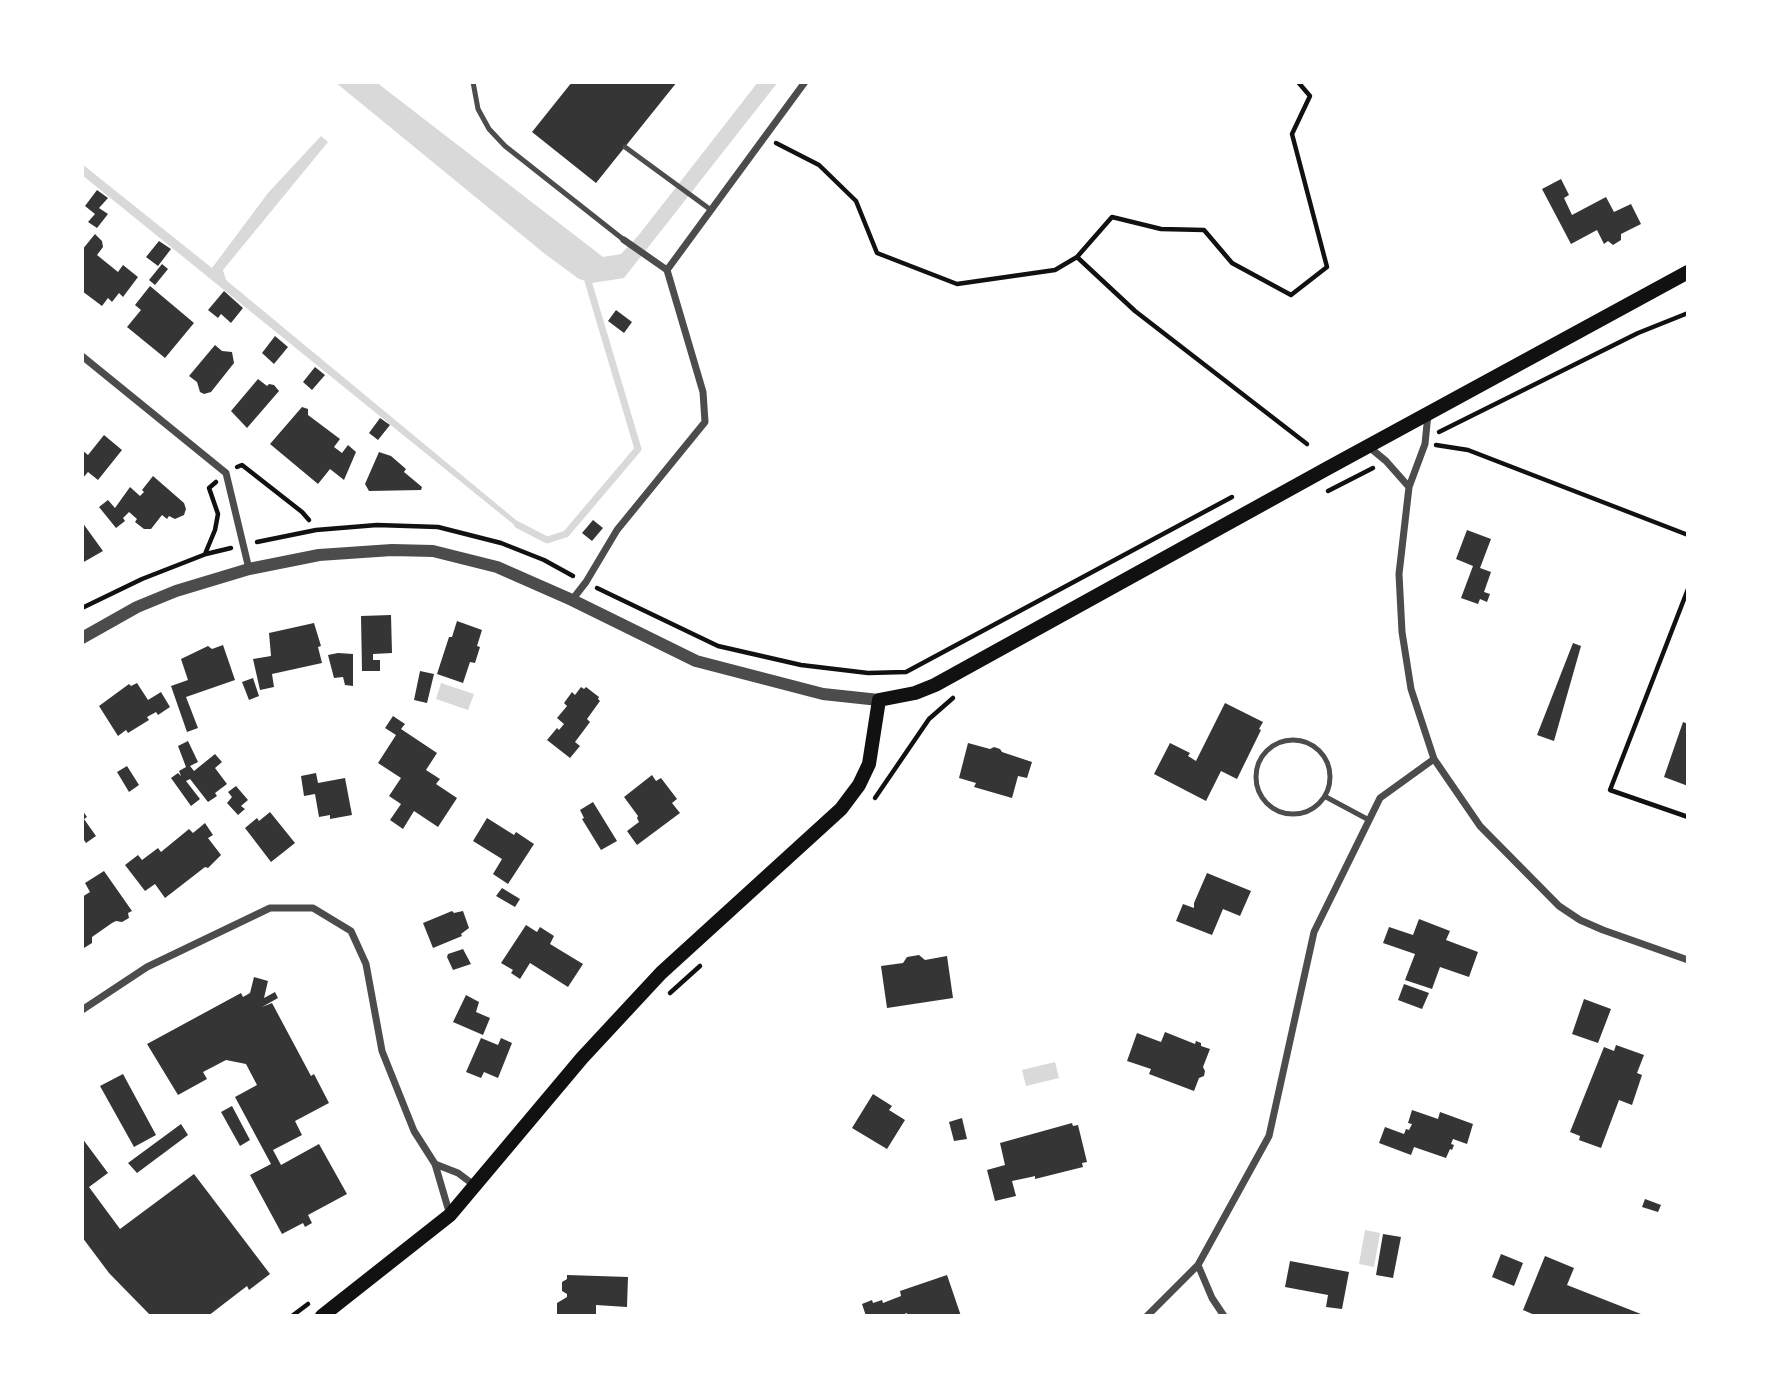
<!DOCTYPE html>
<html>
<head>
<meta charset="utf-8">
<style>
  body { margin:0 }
  #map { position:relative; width:1770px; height:1398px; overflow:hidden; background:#fff; font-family:"Golos Text",sans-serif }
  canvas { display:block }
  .frame { position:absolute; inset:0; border:84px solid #fff; pointer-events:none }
</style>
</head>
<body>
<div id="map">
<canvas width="1770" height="1398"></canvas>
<div class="frame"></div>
</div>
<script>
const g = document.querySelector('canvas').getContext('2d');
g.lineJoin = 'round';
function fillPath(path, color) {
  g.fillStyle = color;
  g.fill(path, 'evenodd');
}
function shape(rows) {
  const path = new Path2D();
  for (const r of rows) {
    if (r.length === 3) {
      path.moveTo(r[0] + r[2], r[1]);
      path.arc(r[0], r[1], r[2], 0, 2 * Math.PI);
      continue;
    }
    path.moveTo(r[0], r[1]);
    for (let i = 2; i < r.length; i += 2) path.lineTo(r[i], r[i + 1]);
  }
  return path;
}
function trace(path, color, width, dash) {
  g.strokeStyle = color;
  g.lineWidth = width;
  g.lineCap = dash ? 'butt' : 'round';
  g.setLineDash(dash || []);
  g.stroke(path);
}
const water = shape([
  [335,82,376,82,603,257,621,254,638,236,758,82,778,82,624,278,592,283,579,279,545,254],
  [321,136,328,142,223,270,226,280,522,525,518,528,82,175,82,164,212,268,268,193],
  [441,683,474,694,468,710,436,699],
  [1055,1062,1059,1078,1026,1086,1022,1070],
  [1365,1230,1380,1233,1374,1267,1359,1264]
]);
const stream = shape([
  [518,525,547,540,566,534,638,449,588,281]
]);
const building = shape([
  [572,82,677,82,596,183,532,132],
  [1561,179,1569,195,1564,198,1572,215,1606,197,1614,212,1631,204,1641,224,1621,234,1621,240,1613,245,1608,241,1604,244,1597,230,1571,244,1542,189],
  [97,190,108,198,99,208,108,214,97,228,88,222,95,214,85,206],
  [95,234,102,241,103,247,97,255,118,272,123,265,138,277,123,297,119,293,112,302,108,298,102,306,82,291,82,250],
  [159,241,171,249,158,266,146,257],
  [162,264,168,269,155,285,149,280],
  [150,286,194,323,165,358,127,327,141,310,135,305],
  [224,291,243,308,231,323,221,314,218,318,208,310],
  [616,310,632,322,624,333,608,321],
  [275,336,288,347,274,364,262,353],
  [215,345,222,351,232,352,234,363,211,392,204,394,200,392,197,382,189,376],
  [315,367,325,375,312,390,303,382],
  [258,379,267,386,269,384,274,385,279,391,247,428,231,411],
  [302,407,308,409,308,415,340,439,334,447,342,453,348,445,356,452,344,480,330,469,318,484,270,444],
  [380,418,390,425,378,440,369,433],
  [104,435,122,450,98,480,88,472,82,479,82,450,88,455],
  [379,452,391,456,406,469,404,472,422,487,421,490,369,491,365,484],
  [153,476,184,503,186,509,184,515,175,519,169,516,167,519,162,515,151,529,144,529,135,522,137,519,129,512,123,518,125,521,116,528,99,507,108,500,115,508,130,487,140,496,144,492,142,490],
  [593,520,603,528,592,541,582,533],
  [82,522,103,551,82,563],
  [1467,530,1491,539,1480,568,1491,572,1484,592,1490,594,1487,602,1480,599,1478,604,1461,598,1473,566,1456,559],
  [391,615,392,653,373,654,373,660,380,660,380,671,362,671,361,616],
  [457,621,482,630,477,646,480,647,475,663,470,662,463,683,437,674,449,637,452,637],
  [314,623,321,646,318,647,322,663,272,674,274,687,260,690,253,659,271,656,269,633],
  [1573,643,1581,646,1554,741,1537,735],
  [223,645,235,680,186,697,198,728,187,732,171,686,188,680,181,659,208,646,212,649],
  [338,653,353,654,353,686,345,685,343,677,334,678,328,655],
  [420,671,434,674,427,703,414,700],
  [253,678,259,696,249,700,242,682],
  [137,683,148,700,161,692,170,707,158,715,156,712,147,717,149,720,128,733,126,730,118,736,99,706,129,684,131,686],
  [581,687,584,689,586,687,599,697,598,699,600,701,587,719,590,722,575,742,580,746,570,758,547,740,557,728,559,730,564,724,557,718,567,706,564,703,572,692,575,695],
  [1225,703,1263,722,1259,729,1261,730,1237,779,1221,771,1206,801,1154,774,1170,743,1190,753,1188,756,1196,761],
  [393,716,405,724,401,729,437,753,426,770,440,779,436,784,457,798,438,827,414,811,403,829,390,820,401,804,389,796,401,778,378,763,396,735,385,728],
  [1683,722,1688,724,1688,786,1664,777],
  [188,741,198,762,190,766,194,771,215,754,222,762,215,768,227,784,215,793,217,796,208,802,190,779,186,781,200,799,191,806,171,778,178,773,181,776,179,771,186,767,178,746],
  [968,743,990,749,994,747,1000,749,1002,752,1032,762,1027,778,1018,776,1012,798,974,787,976,783,959,778],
  [127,766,139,785,129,792,117,772],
  [316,773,318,783,345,778,352,815,330,819,330,815,319,817,315,794,304,796,301,776],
  [652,775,656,781,661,778,677,799,672,803,680,813,637,845,627,831,639,822,637,818,638,816,624,797],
  [236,786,248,800,241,806,245,809,238,815,227,803,232,797,228,792],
  [593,802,617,841,601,850,582,819,584,818,580,810],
  [82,810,87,817,84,819,96,836,86,843,82,837],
  [270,812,295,843,271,862,245,828,257,818,259,821],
  [487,818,514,835,516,832,534,844,508,884,493,874,502,859,473,841],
  [205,823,213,835,208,838,221,855,208,868,205,867,165,898,155,884,145,891,125,865,138,855,142,860,158,848,161,852,189,829,193,833],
  [104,871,132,911,128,913,129,918,122,922,116,921,112,923,92,937,92,943,84,948,82,947,82,897,90,892,85,883],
  [1207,873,1251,891,1240,916,1223,909,1212,935,1176,921,1183,904,1194,908,1194,903],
  [502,888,520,899,515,907,496,896],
  [452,911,454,913,463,911,469,928,461,934,462,936,433,948,423,923],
  [1419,919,1450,931,1446,940,1478,952,1469,977,1440,967,1432,989,1405,980,1415,954,1383,943,1389,927,1413,935],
  [526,925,537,932,540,927,554,936,550,944,583,964,568,987,530,963,520,979,511,973,513,970,501,963],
  [463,949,471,964,453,970,447,957,448,954],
  [919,955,925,960,947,956,953,998,887,1008,881,966,903,963,907,957],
  [254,977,268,981,264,998,275,992,278,998,262,1007,272,1003,311,1076,314,1074,329,1103,295,1121,302,1135,273,1150,281,1165,319,1144,347,1194,308,1215,312,1223,305,1227,303,1223,282,1234,250,1175,271,1164,235,1097,257,1085,246,1064,226,1060,203,1072,207,1079,178,1095,147,1044,241,993,243,997,250,993],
  [1404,984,1429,993,1422,1009,1398,1000],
  [466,995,479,1002,476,1012,490,1018,483,1035,453,1022],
  [1584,999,1611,1009,1598,1043,1572,1034],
  [1165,1032,1195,1044,1196,1041,1201,1043,1201,1046,1210,1049,1203,1067,1205,1071,1204,1076,1199,1078,1194,1091,1149,1074,1151,1069,1127,1061,1137,1033,1161,1042],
  [481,1038,498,1045,501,1038,512,1043,498,1078,484,1072,481,1078,466,1072],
  [1616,1045,1644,1055,1637,1073,1642,1075,1632,1105,1619,1100,1601,1148,1579,1140,1580,1136,1570,1132,1604,1047,1614,1051],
  [123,1074,156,1135,134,1147,100,1086],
  [873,1094,892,1106,889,1110,905,1120,887,1149,852,1128],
  [232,1106,250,1140,240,1146,221,1112],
  [1412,1110,1438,1119,1440,1112,1473,1124,1467,1144,1453,1139,1451,1144,1454,1145,1452,1150,1450,1149,1446,1158,1414,1147,1411,1155,1379,1143,1385,1127,1404,1134,1406,1129,1409,1130,1412,1124,1408,1123],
  [962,1118,967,1139,954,1141,949,1122],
  [1072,1123,1073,1126,1078,1125,1087,1162,1082,1163,1083,1167,1035,1179,1035,1176,1031,1177,1012,1181,1016,1196,995,1201,987,1170,1005,1165,1000,1143],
  [181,1124,188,1135,137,1173,128,1163],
  [82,1138,108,1173,89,1187,120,1229,194,1174,270,1274,249,1290,247,1286,208,1316,151,1316,109,1273,82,1237],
  [1645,1199,1661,1205,1658,1212,1642,1207],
  [1383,1234,1401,1237,1393,1278,1376,1275],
  [1501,1254,1523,1263,1514,1286,1492,1277],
  [1545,1256,1574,1268,1567,1285,1646,1316,1537,1316,1523,1310],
  [1290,1261,1349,1272,1342,1309,1326,1307,1328,1295,1285,1287],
  [567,1275,628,1277,627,1307,596,1305,596,1316,559,1316,557,1314,557,1303,567,1297,567,1294,562,1291,562,1282,567,1279],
  [947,1275,961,1316,908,1316,907,1313,899,1316,866,1316,862,1304,872,1300,873,1303,882,1300,883,1303,901,1296,900,1291]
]);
const path = shape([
  [776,143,819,165,856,201,877,253,957,284,1055,270,1077,257,1112,217,1161,229,1204,230,1232,263,1291,295,1327,267,1292,134,1310,96,1298,82],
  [1077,257,1135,311,1307,444],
  [1439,432,1638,333,1688,313],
  [1436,445,1468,450,1688,535],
  [237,467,242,465,302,512,309,520],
  [1328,491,1373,468],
  [257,542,316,530,377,525,438,527,501,543,544,560,573,576],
  [205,554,215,530,218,514,209,488,216,482],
  [597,588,718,646,801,665,868,673,906,672,1232,497],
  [1688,589,1610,790,1688,817],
  [82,608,142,579,206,554,231,548],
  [875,798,929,719,953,698],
  [670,993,700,966],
  [292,1316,308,1304]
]);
const service = shape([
  [473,82,478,109,489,129,505,146,624,240],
  [625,147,711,210],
  [1293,777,37],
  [1326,797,1369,820]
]);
const minor = shape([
  [624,240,667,270],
  [82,356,226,473,249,569],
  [1369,447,1386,461,1409,487,1399,574,1402,632,1411,689,1434,759,1480,826,1559,906,1580,920,1603,930,1688,960],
  [1409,487,1425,444,1428,414],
  [572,600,586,582,617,530,705,422,703,392,667,270,805,82],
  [82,1010,147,967,270,908,313,908,351,931,366,964,382,1051,414,1131,435,1164,450,1215],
  [435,1164,458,1173,474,1185],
  [1198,1265,1212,1298,1224,1316],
  [1147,1316,1198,1265,1269,1136,1314,932,1380,798,1434,759]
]);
const tertiary = shape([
  [82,638,137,607,176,591,249,569,319,555,392,550,433,551,497,567,572,600,696,661,823,694,879,700]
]);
const secondary = shape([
  [322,1316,450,1215,582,1058,661,973,841,809,859,785,869,764,879,700,915,693,935,685,1328,468,1688,272]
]);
fillPath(water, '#d9d9d9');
trace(stream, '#d9d9d9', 7);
fillPath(building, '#353535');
trace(path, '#111', 4.5);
trace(service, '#4c4c4c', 5);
trace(minor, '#4c4c4c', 7);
trace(tertiary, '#4c4c4c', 12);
trace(secondary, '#111', 14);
</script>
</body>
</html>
